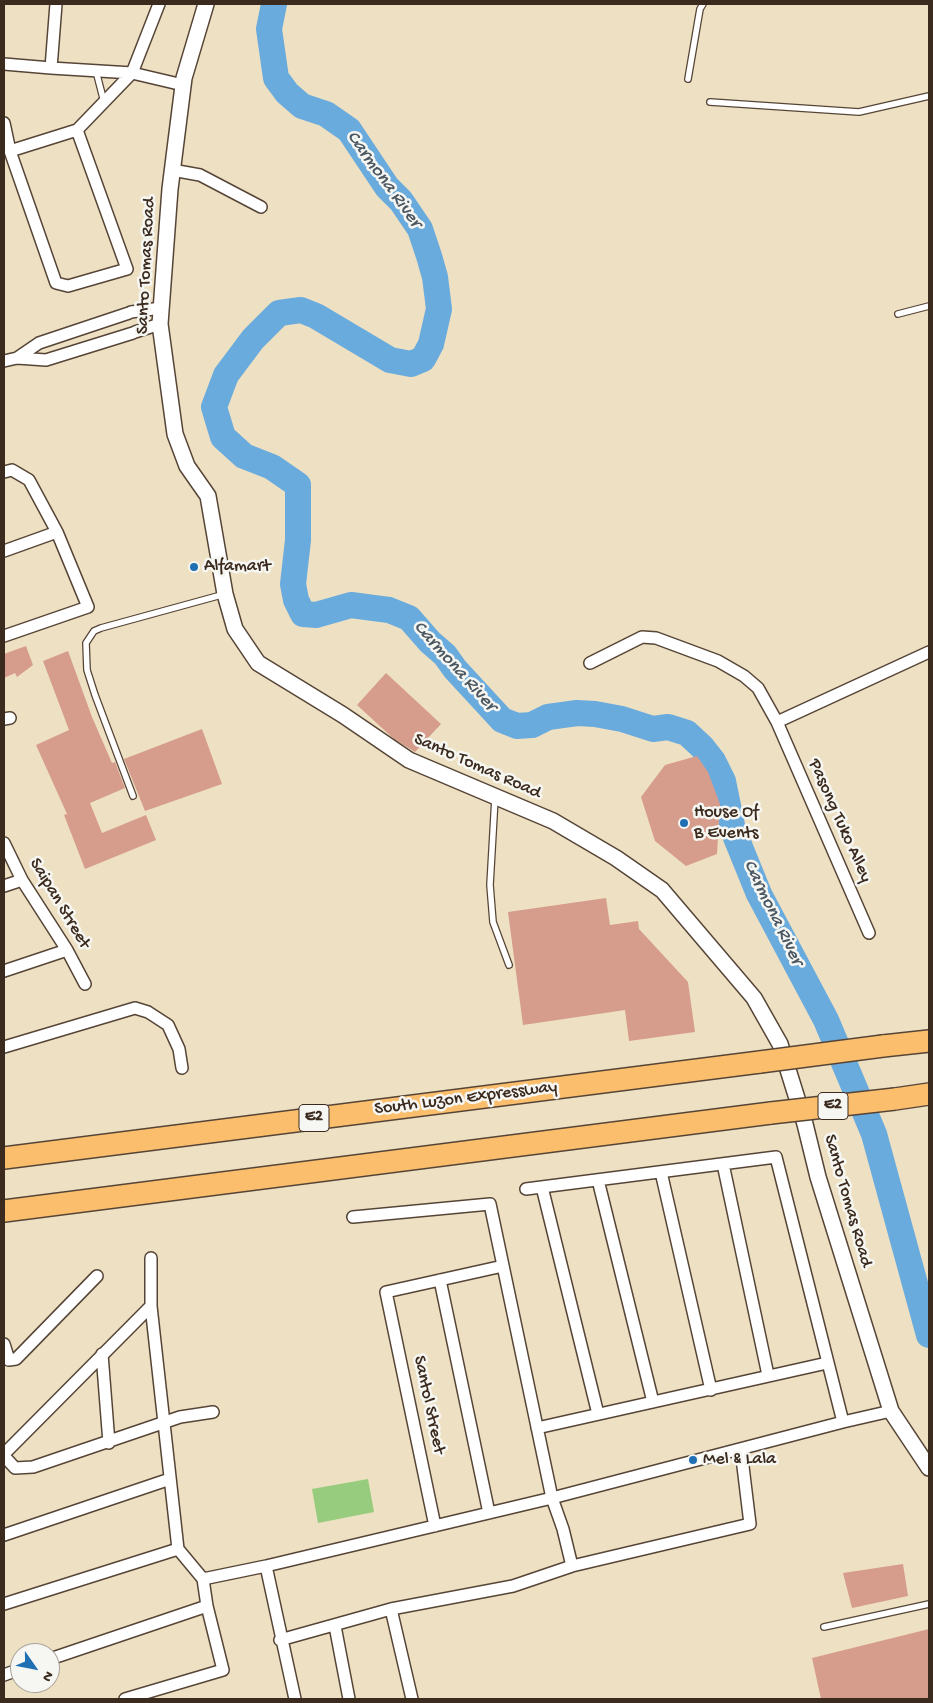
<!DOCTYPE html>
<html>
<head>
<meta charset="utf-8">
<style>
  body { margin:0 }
  #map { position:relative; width:933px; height:1703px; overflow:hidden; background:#eee0c2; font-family:"Gochi Hand",sans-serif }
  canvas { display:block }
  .frame { position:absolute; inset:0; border:5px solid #3b2a1e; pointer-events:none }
  .north { position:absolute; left:10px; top:1643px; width:50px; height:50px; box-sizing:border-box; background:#f6f6f2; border:1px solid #aba49d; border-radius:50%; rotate:123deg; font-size:14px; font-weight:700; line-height:20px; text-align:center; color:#3b2a1e }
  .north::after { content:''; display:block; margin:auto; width:18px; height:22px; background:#1f6fb2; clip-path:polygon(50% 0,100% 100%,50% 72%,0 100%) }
</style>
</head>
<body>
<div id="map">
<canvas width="933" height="1703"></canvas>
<div class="frame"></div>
<div class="north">N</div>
</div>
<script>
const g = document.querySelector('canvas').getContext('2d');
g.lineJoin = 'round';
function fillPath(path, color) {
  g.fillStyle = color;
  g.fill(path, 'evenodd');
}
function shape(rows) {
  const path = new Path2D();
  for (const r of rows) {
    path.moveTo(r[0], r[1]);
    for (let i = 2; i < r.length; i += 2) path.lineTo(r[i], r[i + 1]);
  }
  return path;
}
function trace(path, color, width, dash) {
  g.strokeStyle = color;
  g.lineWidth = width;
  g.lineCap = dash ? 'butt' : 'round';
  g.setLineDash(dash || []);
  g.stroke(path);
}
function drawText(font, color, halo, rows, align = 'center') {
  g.font = font + ' "Gochi Hand",sans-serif';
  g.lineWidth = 5;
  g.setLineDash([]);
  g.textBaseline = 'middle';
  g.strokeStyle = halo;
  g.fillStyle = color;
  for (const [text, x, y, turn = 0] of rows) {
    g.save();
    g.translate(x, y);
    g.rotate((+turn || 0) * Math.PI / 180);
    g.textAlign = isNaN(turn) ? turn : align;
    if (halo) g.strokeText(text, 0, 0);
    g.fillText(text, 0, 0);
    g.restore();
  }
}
const green = shape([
  [368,1479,374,1512,318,1523,312,1489]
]);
const river = shape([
  [274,4,269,29,276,78,287,93,302,106,326,114,349,130,387,187,401,201,420,229,429,256,435,277,439,309,431,344,423,359,411,364,390,360,316,316,301,310,279,313,253,339,226,375,214,407,223,437,244,456,272,467,298,485,298,540,293,584,296,600,303,614,316,615,351,605,389,610,409,618,430,642,445,655,455,669,502,720,517,726,532,725,548,717,577,713,595,714,622,719,653,729,668,727,687,733,702,747,713,761,723,781,733,830,759,894,826,1020,874,1134,929,1335]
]);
const building = shape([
  [26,646,33,665,17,677,15,673,4,678,4,654],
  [68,651,92,717,112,763,115,762,125,788,90,803,102,833,146,815,156,840,85,869,64,815,67,814,36,745,69,730,43,661],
  [386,673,441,724,415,752,394,739,357,705],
  [202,729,222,784,145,811,124,759],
  [697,756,708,772,720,804,717,854,686,866,655,841,641,797,665,765],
  [606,898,610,925,638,921,639,929,688,982,695,1032,629,1041,625,1010,523,1025,508,912],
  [903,1564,908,1596,852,1608,843,1573],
  [929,1629,929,1699,821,1699,812,1658]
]);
const service = shape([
  [96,71,104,102],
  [688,79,700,9,703,4],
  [710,102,859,112,929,96],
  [898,314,929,306],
  [133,796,95,695,87,670,86,643,94,631,101,628,225,594],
  [495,798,490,885,493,922,509,965],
  [824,1627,929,1604]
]);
const minor = shape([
  [56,4,51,68,132,73],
  [159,4,132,73,183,85],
  [4,64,51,68],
  [4,123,10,151,56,283,68,286,127,269,77,130],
  [10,151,77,130,132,73],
  [172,170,200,175,261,207],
  [131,312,161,308],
  [135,332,160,324],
  [17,358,39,343,129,313],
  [4,361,17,358,46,360,133,333],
  [4,472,12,470,29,480,57,532,88,607,4,636],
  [4,551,57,532],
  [590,663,642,637,656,638,718,661,744,676,758,688,777,722],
  [4,719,10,718],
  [4,843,22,880,67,950,85,984],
  [4,886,22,880],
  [869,933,777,722,929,652],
  [4,971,67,950],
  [4,1047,135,1008,148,1012,168,1025,179,1049,182,1068],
  [723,1164,768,1375],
  [661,1172,711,1390],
  [598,1180,653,1402],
  [542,1187,598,1414],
  [526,1189,776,1157,843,1422],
  [440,1280,489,1513],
  [4,1344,9,1360,16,1359,97,1276],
  [102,1354,109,1443],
  [537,1428,827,1363],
  [4,1454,151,1306],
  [4,1456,15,1468,33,1467,180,1417,213,1412],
  [435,1526,386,1292,503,1266],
  [4,1535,170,1479],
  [266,1566,295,1699],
  [572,1566,750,1524,741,1450],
  [203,1579,266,1566,552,1498,843,1422,891,1411],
  [4,1604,178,1549],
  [391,1609,412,1699],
  [335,1626,349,1699],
  [280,1640,391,1609,513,1586,572,1566,563,1529,552,1498,490,1204,353,1217],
  [50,1659,207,1606],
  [4,1675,20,1669],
  [125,1699,223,1670,207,1606,203,1579,178,1549,151,1306,151,1258]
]);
const tertiary = shape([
  [206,4,184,78,170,189,160,324,175,434,187,466,208,496,225,594,235,629,258,663,343,715,409,760,553,821,616,858,662,890,754,998,780,1044,805,1124,818,1177,891,1411,929,1468]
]);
const motorway = shape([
  [883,1046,929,1041],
  [895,1099,929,1094],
  [4,1158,760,1062],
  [4,1211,771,1113]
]);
const motorwayBridge = shape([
  [760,1062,883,1046],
  [771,1113,895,1099]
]);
const markers = [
  [194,567,5,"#1f6fb2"],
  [684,823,5,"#1f6fb2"],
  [693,1460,5,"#1f6fb2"]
];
const shields = [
  [833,1106,30],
  [314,1118,30]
];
const shieldNames = [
  ["E2",833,1106],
  ["E2",314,1118]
];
const streetNames = [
  ["Santo Tomas Road",147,266,-87],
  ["Santo Tomas Road",477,767,24],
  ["Pasong Tuko Alley",839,821,66],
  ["Saipan Street",59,904,59],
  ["South Luzon Expressway",466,1099,-7],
  ["Santo Tomas Road",847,1201,74],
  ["Santol Street",428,1405,78]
];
const poiNames = [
  ["Alfamart",204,567],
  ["House Of",694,813],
  ["B Events",694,834],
  ["Mel & Lala",703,1460]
];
const waterNames = [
  ["Carmona River",383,180,54],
  ["Carmona River",454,667,48],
  ["Carmona River",772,913,64]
];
fillPath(green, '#97cc7e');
trace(river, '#6aabde', 26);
fillPath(building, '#d69d8c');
trace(service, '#564537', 8);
trace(minor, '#564537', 14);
trace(tertiary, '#564537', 18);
trace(motorway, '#564537', 24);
trace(service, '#fff', 5.5);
trace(minor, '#fff', 11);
trace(tertiary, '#fff', 15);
trace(motorway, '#fabe6d', 21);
trace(motorwayBridge, '#564537', 24, []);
trace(motorwayBridge, '#fabe6d', 21);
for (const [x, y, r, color] of markers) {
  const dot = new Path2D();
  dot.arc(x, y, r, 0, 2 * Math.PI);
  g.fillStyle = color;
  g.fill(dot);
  trace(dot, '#f6f6f2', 2);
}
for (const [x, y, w] of shields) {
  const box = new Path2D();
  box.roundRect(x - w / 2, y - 13.5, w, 27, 4);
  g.fillStyle = '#f6f6f2';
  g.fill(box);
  trace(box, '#3b2a1e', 1);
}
drawText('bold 16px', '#3b2a1e', null, shieldNames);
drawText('18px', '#3b2a1e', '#f6f6f2', streetNames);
drawText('18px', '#3b2a1e', '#f6f6f2', poiNames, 'left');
drawText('italic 19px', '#4b5761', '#f6f6f2', waterNames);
</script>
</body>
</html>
